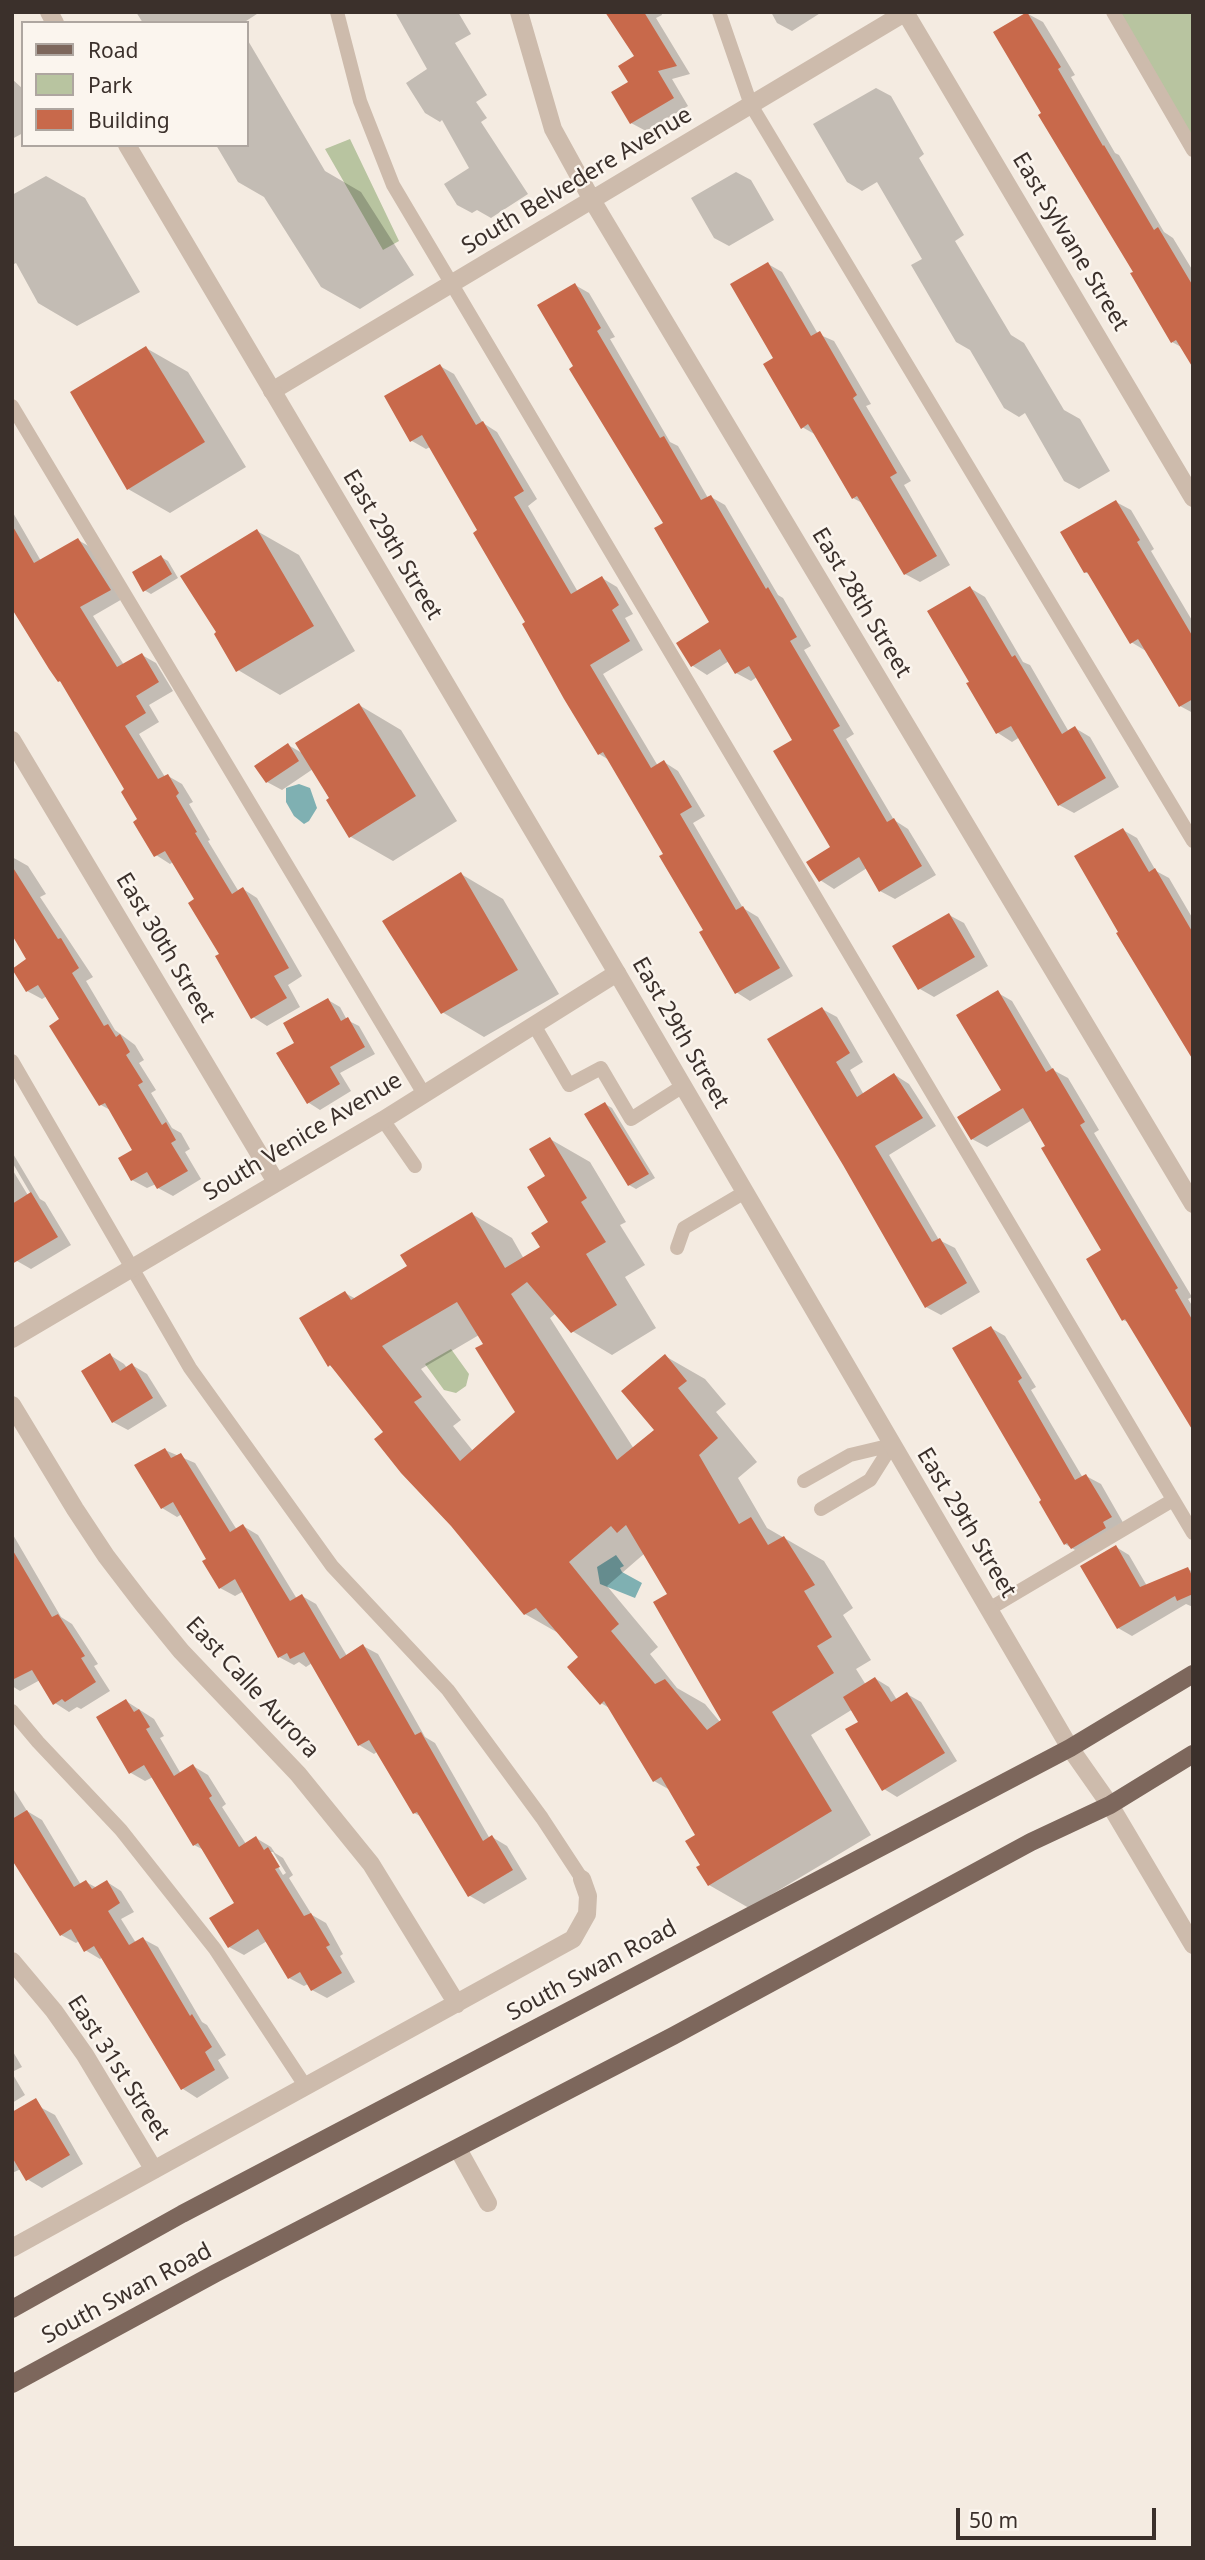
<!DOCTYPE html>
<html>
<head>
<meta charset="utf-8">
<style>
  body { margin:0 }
  #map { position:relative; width:1205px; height:2560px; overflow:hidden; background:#f4ebe1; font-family:"Noto Sans",sans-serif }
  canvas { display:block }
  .frame { position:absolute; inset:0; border:14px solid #3b302b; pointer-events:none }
  .legend { position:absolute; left:21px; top:21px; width:228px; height:126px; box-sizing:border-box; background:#fbf5ee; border:2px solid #aea6a0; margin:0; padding:9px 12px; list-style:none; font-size:21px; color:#3b302b }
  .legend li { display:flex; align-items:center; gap:14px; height:35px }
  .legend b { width:35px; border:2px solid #aea6a0 }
  .scale { position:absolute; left:956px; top:2508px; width:200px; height:32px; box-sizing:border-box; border:4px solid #3b302b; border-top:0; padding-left:9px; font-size:21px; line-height:24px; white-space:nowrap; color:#3b302b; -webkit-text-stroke:5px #fbf5ee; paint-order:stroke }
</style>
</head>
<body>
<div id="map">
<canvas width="1205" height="2560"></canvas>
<div class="frame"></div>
<ul class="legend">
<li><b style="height:9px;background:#7d675c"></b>Road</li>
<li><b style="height:19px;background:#b8c4a0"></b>Park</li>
<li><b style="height:19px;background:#c8694b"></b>Building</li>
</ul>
<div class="scale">50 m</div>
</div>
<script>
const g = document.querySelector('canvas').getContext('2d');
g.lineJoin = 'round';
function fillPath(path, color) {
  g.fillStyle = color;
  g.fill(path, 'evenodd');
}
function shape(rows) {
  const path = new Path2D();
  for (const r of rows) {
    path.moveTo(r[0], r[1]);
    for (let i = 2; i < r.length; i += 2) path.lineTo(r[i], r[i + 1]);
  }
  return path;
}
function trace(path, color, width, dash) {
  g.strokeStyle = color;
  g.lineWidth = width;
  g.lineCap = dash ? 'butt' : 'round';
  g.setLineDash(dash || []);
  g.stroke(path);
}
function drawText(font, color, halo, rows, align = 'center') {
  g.font = font + ' "Noto Sans",sans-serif';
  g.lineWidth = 5;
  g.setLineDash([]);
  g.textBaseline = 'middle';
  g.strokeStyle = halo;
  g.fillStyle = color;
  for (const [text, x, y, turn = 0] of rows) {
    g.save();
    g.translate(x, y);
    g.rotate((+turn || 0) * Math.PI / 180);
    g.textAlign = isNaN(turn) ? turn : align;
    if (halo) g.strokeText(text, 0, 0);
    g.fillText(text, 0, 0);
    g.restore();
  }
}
const green = shape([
  [1111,12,1193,12,1193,150],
  [350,139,399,241,383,250,325,149],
  [451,1349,469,1374,466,1386,456,1393,444,1390,425,1364]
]);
const water = shape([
  [299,784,310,788,317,808,309,821,304,824,294,816,286,802,286,788],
  [616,1555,624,1566,620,1568,622,1572,642,1583,635,1598,600,1584,597,1567]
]);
const shadow = shape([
  [136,12,260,12,243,23,143,23],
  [395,12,458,12,471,34,455,43,487,95,476,102,487,118,481,122,528,194,491,218,477,210,472,213,457,205,444,184,469,168,442,120,440,122,425,113,406,83,427,69],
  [607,12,661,12,662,15,656,18,690,74,672,79,688,106,646,131,631,123,630,82,637,57],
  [771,12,822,12,792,31,777,23],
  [1028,14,1043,22,1075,75,1071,77,1115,153,1119,155,1164,232,1173,238,1193,271,1193,364,1183,348,1172,342,1135,273,996,33],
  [247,39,325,171,361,192,414,275,360,309,321,287,264,197,238,182,216,145,247,145],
  [12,79,23,89,23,133,12,139],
  [876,88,891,96,924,154,919,158,964,235,955,241,1011,335,1024,343,1064,410,1080,419,1110,471,1079,489,1064,481,1025,413,1019,417,1004,408,970,350,956,342,911,265,922,259,877,182,862,191,847,182,813,124],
  [736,172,751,180,774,220,729,246,714,238,691,198],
  [46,176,85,198,140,292,77,326,38,303,16,263,12,265,12,195],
  [768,264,782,272,818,334,834,341,871,404,866,406,911,481,904,485,950,565,920,582,905,574,864,504,853,498,818,436,802,427,776,358],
  [575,285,589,293,615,337,610,339,670,442,678,446,708,498,711,497,725,505,778,595,783,598,811,646,804,650,854,734,846,739,894,820,908,829,936,875,895,899,880,891,867,868,834,889,820,880,832,848,794,740,757,677,751,681,736,673,729,661,707,675,693,666,679,644,712,623,665,523,575,367],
  [146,348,188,372,246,467,170,513,128,489],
  [440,366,454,374,483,423,497,432,537,499,528,506,578,592,602,578,617,587,633,614,625,618,643,650,603,674,658,766,664,762,678,771,705,816,693,823,743,908,758,917,793,976,750,1001,736,992,666,854,611,761,599,754,480,531,430,447,426,449,412,441],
  [1116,502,1131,510,1154,549,1151,551,1193,622,1193,713,1180,706,1146,651,1131,642,1092,576,1085,572],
  [12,511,41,561,78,540,92,548,124,598,93,616,124,665,142,655,156,663,173,691,149,705,159,722,139,734,165,777,168,776,182,784,193,802,189,804,210,840,208,841,239,892,243,889,257,898,302,976,288,985,300,1007,267,1026,253,1017,196,900,173,862,170,864,156,855,127,790,63,683,59,681,12,596],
  [257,531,299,555,355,651,280,695,238,670],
  [161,557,168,561,178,578,151,594,144,590],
  [970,588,985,597,1023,662,1030,665,1069,732,1075,728,1090,737,1119,787,1074,813,1059,805,1020,737,1012,742,998,733,971,682],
  [359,705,401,730,457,821,393,861,351,837,313,769,282,790,267,782,288,745,304,754],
  [1123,830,1137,838,1156,871,1169,878,1193,919,1193,1057],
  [12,857,28,866,46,894,40,897,93,977,86,981,115,1030,135,1045,144,1060,139,1063,156,1090,151,1093,172,1128,181,1133,190,1149,185,1152,201,1179,173,1196,158,1188,156,1184,147,1188,132,1180,134,1151,112,1111,101,1105,61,1020,47,996,42,999,27,991,29,960,12,934],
  [461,874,503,899,559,994,484,1037,442,1012],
  [949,915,964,923,988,966,934,997,920,989],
  [998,993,1012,1001,1053,1070,1068,1078,1099,1130,1094,1133,1192,1297,1188,1299,1193,1307,1193,1428,1130,1323,1123,1320,1104,1251,1032,1120,987,1147,972,1139,1003,1091],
  [328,1000,340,1007,347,1020,359,1026,375,1054,340,1073,351,1091,320,1110,309,1103,279,1054,297,1043],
  [822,1009,837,1017,863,1062,850,1070,864,1095,895,1075,909,1084,936,1126,889,1155,939,1240,955,1248,980,1292,941,1315,926,1307,845,1164],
  [605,1104,612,1108,655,1178,636,1189,629,1185],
  [550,1139,590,1162,626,1222,620,1225,645,1265,625,1277,656,1328,612,1355,572,1331,556,1313,550,1318,634,1449,657,1430,665,1356,705,1379,726,1404,716,1412,757,1462,738,1478,767,1528,824,1561,853,1608,843,1615,871,1660,856,1669,866,1685,876,1679,889,1687,897,1700,907,1694,921,1702,957,1761,897,1797,884,1789,860,1722,853,1709,811,1735,871,1835,749,1908,709,1885,702,1866,698,1835,670,1790,654,1781,611,1709,601,1703,581,1658,560,1634,525,1614,385,1432,334,1368,329,1365,345,1293,356,1299,409,1267,472,1214,512,1238,524,1259,542,1247,551,1223,548,1176],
  [479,1335,517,1413,473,1451,453,1426,461,1420,421,1369],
  [645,1553,670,1595,723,1720,720,1722,705,1704,677,1688,650,1654,658,1647,607,1586],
  [12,1152,40,1199,45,1202,71,1245,31,1269,17,1261,12,1253,12,1169,32,1202,35,1201,12,1162],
  [991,1328,1005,1336,1036,1387,1031,1390,1083,1478,1086,1476,1101,1484,1125,1526,1087,1557,1065,1544,1044,1501],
  [110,1355,124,1364,127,1368,132,1365,147,1374,167,1406,128,1430,113,1422],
  [165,1450,195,1463,237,1530,243,1526,258,1535,297,1599,302,1596,316,1604,347,1656,363,1646,378,1654,425,1737,435,1743,490,1839,492,1837,507,1846,527,1879,484,1904,470,1896,422,1817,414,1813,378,1751,374,1754,359,1745,312,1663,306,1667,299,1662,294,1665,279,1657,244,1591,235,1596,220,1588,209,1559,182,1514,177,1517,162,1508],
  [12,1533,61,1617,72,1624,98,1664,94,1666,110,1691,81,1709,77,1707,69,1712,55,1703,40,1680,20,1691,12,1686],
  [1116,1547,1129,1555,1147,1586,1188,1569,1193,1572,1193,1607,1186,1604,1132,1636,1118,1628],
  [126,1701,154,1719,164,1736,160,1738,181,1774,193,1766,208,1775,226,1804,222,1807,246,1844,256,1838,271,1847,275,1853,283,1858,293,1875,289,1878,312,1915,326,1923,343,1954,340,1956,355,1982,327,1998,312,1990,308,1984,304,1986,289,1978,267,1941,244,1955,229,1947,236,1903,204,1850,194,1845,153,1777,145,1781,131,1773],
  [269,1852,273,1852,286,1873,283,1875],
  [12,1787,27,1811,42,1820,81,1885,86,1882,97,1888,107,1882,121,1891,134,1912,121,1919,136,1943,143,1939,158,1947,202,2022,207,2025,226,2055,218,2060,229,2078,197,2098,183,2089,103,1957,100,1959,85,1950,79,1941,76,1943,61,1935,12,1855],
  [12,2050,22,2067,12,2072],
  [12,2073,25,2095,12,2103],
  [40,2107,55,2115,83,2164,42,2188,27,2179,21,2169,12,2173,12,2127]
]);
const building = shape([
  [605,12,644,12,677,66,658,71,674,98,630,124,611,92,628,82,618,66,634,56],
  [1027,12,1061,67,1058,69,1103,146,1104,145,1154,230,1158,227,1193,286,1193,368,1176,340,1171,343,1130,273,1133,272,1038,115,1041,113,993,32],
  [768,262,811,336,820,331,857,395,853,398,897,473,890,477,937,556,904,575,857,496,852,499,808,424,801,429,763,364,773,358,730,284],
  [575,283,601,328,597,331,660,438,664,436,701,500,711,495,766,589,768,587,797,637,790,641,840,726,833,730,887,822,894,818,922,866,879,892,859,857,819,882,806,862,830,847,773,751,792,740,749,666,735,674,720,649,691,667,676,643,709,622,654,528,663,523,569,369,573,366,537,305],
  [146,346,205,442,127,490,70,392],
  [440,364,476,425,483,421,524,491,514,497,571,594,602,576,619,605,612,610,630,641,590,665,651,768,664,760,692,807,680,814,736,910,743,906,780,968,735,994,699,932,703,930,659,856,663,854,603,752,598,755,564,699,522,624,525,622,473,533,477,530,422,435,410,442,384,396],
  [1116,500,1140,540,1137,542,1193,637,1193,699,1179,707,1138,639,1130,644,1087,572,1084,573,1060,532],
  [12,525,34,563,78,538,111,590,80,607,117,667,142,653,159,682,136,696,146,713,125,726,158,779,168,774,179,793,176,796,197,832,195,833,232,894,243,887,289,968,274,976,287,998,251,1019,215,956,219,954,188,903,194,899,165,851,154,857,133,822,137,819,121,792,124,789,60,681,58,682,49,669,12,609],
  [257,529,314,626,236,672,214,634,216,632,180,576],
  [161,555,172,574,143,592,132,572],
  [970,586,1012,657,1015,655,1062,734,1075,726,1106,778,1058,806,1011,726,996,734,966,683,969,682,927,611],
  [359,703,416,796,349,838,326,800,329,798,295,743],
  [288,743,299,761,266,783,254,766],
  [1123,828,1149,872,1155,868,1193,933,1193,1060,1116,933,1118,932,1074,856],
  [12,866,58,939,61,938,79,968,72,973,104,1026,108,1024,116,1037,120,1034,130,1052,126,1055,143,1082,138,1085,162,1125,166,1122,176,1140,171,1143,188,1171,157,1189,147,1172,131,1181,118,1158,132,1150,105,1103,99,1106,49,1026,59,1019,38,985,26,992,12,969,26,959,12,935],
  [461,872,518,970,441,1014,382,921],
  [949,913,975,957,918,990,892,946],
  [998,990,1046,1072,1053,1068,1085,1122,1080,1125,1178,1288,1175,1290,1193,1321,1193,1431,1125,1319,1122,1321,1086,1259,1101,1250,1041,1148,1045,1146,1023,1108,971,1140,957,1117,1001,1090,956,1015],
  [328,998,341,1021,348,1017,365,1047,330,1067,340,1084,307,1104,276,1053,294,1043,283,1023],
  [822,1007,850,1053,836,1062,857,1097,894,1073,923,1118,875,1146,932,1242,940,1238,967,1283,925,1308,843,1165,767,1039],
  [605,1102,649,1174,628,1186,584,1114],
  [550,1137,587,1198,581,1202,606,1242,586,1254,617,1305,571,1333,527,1282,511,1294,617,1460,654,1430,621,1391,665,1354,687,1381,678,1388,718,1438,699,1455,739,1524,751,1517,768,1545,784,1536,815,1585,804,1591,832,1637,817,1646,834,1673,772,1712,832,1811,708,1886,696,1867,700,1865,685,1841,695,1835,661,1777,653,1782,604,1701,600,1705,567,1667,578,1657,536,1608,524,1615,451,1526,401,1473,374,1439,383,1432,330,1365,328,1367,299,1318,345,1291,351,1300,407,1266,400,1255,472,1212,505,1268,540,1247,531,1233,548,1222,527,1187,545,1176,529,1149],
  [457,1302,483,1344,475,1348,515,1412,460,1461,414,1402,422,1397,382,1346],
  [626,1525,667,1594,653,1602,721,1720,707,1730,665,1679,655,1684,611,1631,619,1624,569,1562,611,1526,617,1533],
  [31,1192,58,1237,12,1264,12,1204],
  [991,1326,1022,1378,1018,1381,1075,1480,1086,1474,1112,1517,1103,1522,1106,1528,1071,1549,1067,1543,1064,1545,1039,1502,1041,1500,952,1348],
  [110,1353,120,1371,132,1363,153,1398,112,1423,81,1371],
  [165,1448,171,1458,181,1453,230,1532,243,1524,290,1601,302,1594,340,1659,363,1644,415,1735,421,1732,483,1841,492,1835,513,1870,468,1897,417,1812,413,1814,369,1740,358,1746,304,1652,290,1659,287,1653,278,1658,235,1579,219,1589,202,1561,206,1559,173,1502,161,1509,134,1465],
  [1116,1545,1140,1587,1188,1567,1193,1578,1193,1594,1177,1601,1175,1596,1117,1629,1080,1566],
  [12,1549,52,1617,58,1614,85,1656,81,1658,96,1682,65,1702,62,1699,53,1705,32,1670,12,1680],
  [875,1677,891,1702,907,1692,945,1753,882,1791,845,1729,858,1722,843,1697],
  [126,1699,134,1712,139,1709,150,1727,146,1729,174,1776,193,1764,212,1796,209,1798,239,1847,256,1836,264,1850,268,1847,280,1867,275,1869,304,1916,311,1913,330,1945,326,1947,342,1973,311,1991,300,1972,288,1979,258,1929,228,1948,209,1918,234,1903,198,1843,193,1846,144,1765,129,1774,96,1717],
  [27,1810,74,1887,86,1880,92,1889,107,1880,120,1903,108,1911,129,1945,143,1937,190,2016,192,2014,212,2047,205,2052,215,2070,181,2090,94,1946,84,1952,71,1929,60,1936,12,1860,12,1819],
  [36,2098,70,2155,26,2181,12,2157,12,2112]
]);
const service = shape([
  [337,12,360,101,393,185,1193,1533],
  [719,12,751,105,1193,841],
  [1113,12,1193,150],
  [12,406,424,1094],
  [534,1025,569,1085,601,1068,631,1119,683,1086],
  [12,1061,190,1368,332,1566,448,1690,542,1818,582,1879],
  [383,1120,415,1166],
  [677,1248,684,1228,745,1192],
  [804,1481,850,1455,892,1445],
  [821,1509,870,1480,892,1445],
  [989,1609,1173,1500],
  [12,1711,38,1742,121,1830,215,1949,306,2087]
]);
const minor = shape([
  [519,12,553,129,592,200,1193,1204],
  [905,12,1193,498],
  [272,391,906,12],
  [12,740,276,1182],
  [12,1339,383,1120,617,973],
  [12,1405,75,1509,106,1556,142,1603,181,1651,298,1774,371,1864,457,2004],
  [12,1961,54,2011,85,2055,154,2170],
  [458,2149,488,2203],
  [12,2248,573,1939,587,1914,588,1896,582,1879]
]);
const tertiary = shape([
  [49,12,55,23],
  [127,145,617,973,1070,1748,1110,1805,1193,1945]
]);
const primary = shape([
  [12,2309,182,2214,1070,1748,1193,1674],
  [12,2384,216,2273,673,2036,1031,1842,1110,1805,1193,1754]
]);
const streetNames = [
  ["South Belvedere Avenue",577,181,-31],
  ["East Sylvane Street",1070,242,59],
  ["East 29th Street",392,545,59],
  ["East 28th Street",861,603,59],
  ["East 30th Street",165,948,59],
  ["East 29th Street",680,1033,60],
  ["South Venice Avenue",303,1137,-31],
  ["East 29th Street",966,1523,59],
  ["East Calle Aurora",252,1688,47],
  ["South Swan Road",592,1971,-28],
  ["East 31st Street",118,2068,57],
  ["South Swan Road",127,2294,-28]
];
fillPath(green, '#b8c4a0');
fillPath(water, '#7fb0b2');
fillPath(shadow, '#0003');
fillPath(building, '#c8694b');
trace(service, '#cdbbac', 14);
trace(minor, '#cdbbac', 18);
trace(tertiary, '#cdbbac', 18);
trace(primary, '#7d675c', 18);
drawText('23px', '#3b302b', '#fbf5ee', streetNames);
</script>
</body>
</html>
